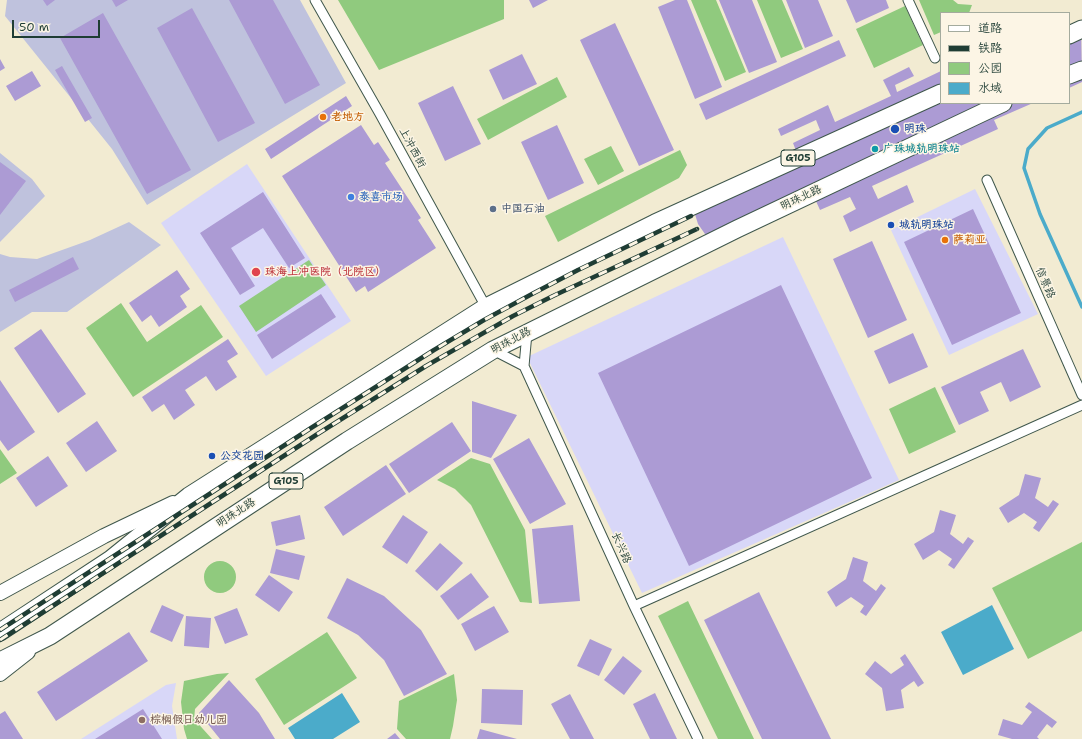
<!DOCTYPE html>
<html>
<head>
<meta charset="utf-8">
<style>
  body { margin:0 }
  #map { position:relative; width:1082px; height:739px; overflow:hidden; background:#f2ebd2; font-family:"Shantell Sans","LXGW WenKai TC",sans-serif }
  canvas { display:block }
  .legend { position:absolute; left:940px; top:12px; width:130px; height:92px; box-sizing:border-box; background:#fcf5e5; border:1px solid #a4ab9e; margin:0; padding:5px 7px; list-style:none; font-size:12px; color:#1f3d34 }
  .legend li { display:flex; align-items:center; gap:8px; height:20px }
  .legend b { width:20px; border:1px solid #a4ab9e }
  .scale { position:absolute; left:12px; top:20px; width:88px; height:18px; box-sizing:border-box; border:2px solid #1f3d34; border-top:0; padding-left:5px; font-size:12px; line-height:14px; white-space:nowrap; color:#1f3d34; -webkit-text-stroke:3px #fcf5e5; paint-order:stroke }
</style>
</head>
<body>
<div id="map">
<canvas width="1082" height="739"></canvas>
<ul class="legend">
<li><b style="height:5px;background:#fff"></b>道路</li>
<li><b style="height:5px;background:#1f3d34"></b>铁路</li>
<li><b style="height:11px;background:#90ca7e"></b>公园</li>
<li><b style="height:11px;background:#4babca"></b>水域</li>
</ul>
<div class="scale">50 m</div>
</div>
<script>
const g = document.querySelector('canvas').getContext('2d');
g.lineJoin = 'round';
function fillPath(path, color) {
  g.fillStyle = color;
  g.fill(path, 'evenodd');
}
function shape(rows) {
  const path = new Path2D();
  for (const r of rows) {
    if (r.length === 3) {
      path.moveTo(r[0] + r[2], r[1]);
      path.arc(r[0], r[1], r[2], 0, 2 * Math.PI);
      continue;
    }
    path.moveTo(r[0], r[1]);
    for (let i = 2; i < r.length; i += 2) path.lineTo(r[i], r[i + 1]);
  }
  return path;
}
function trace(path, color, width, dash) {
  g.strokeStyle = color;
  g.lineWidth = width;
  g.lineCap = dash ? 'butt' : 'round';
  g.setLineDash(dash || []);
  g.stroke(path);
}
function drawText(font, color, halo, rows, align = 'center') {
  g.font = font + ' "Shantell Sans","LXGW WenKai TC",sans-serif';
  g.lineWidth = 3;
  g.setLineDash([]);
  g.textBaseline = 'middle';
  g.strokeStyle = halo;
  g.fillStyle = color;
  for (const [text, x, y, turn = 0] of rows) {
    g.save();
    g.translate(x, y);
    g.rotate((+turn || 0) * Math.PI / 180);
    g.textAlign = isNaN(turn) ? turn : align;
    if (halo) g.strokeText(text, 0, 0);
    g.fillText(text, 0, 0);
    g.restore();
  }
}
const built = shape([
  [247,164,351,321,266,376,161,223],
  [975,189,1038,314,949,355,891,230],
  [783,237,899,480,642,593,527,357],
  [176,683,172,706,177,739,81,739,166,685]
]);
const industrial = shape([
  [7,0,300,0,346,83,147,205,112,149,5,16],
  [0,153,32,179,45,196,0,242],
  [129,222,161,245,67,312,32,312,0,332,0,254,10,257,37,259,90,240]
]);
const green = shape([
  [338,0,504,0,504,19,379,70],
  [691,0,716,0,746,72,725,81],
  [757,0,782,0,803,49,781,58],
  [919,0,953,0,958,4,972,5,969,13,941,13,941,32,934,35],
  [905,6,923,45,874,68,856,29],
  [557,77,567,97,488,140,477,119],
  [611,146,624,171,598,185,584,159],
  [680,150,687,165,679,178,558,242,545,216],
  [309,260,326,285,256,332,239,306],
  [121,303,147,342,201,305,223,337,133,397,86,328],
  [935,387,956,432,909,454,889,409],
  [0,449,17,473,0,484],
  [471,458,490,464,525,530,532,603,520,602,471,505,455,489,437,480],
  [1082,542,1082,631,1028,659,992,588],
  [220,577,16],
  [688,601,754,739,718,739,658,616],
  [327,632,357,678,284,725,255,679],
  [229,673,195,709,194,719,212,739,187,739,184,729,181,702,184,681,217,674],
  [454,674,457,700,453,726,450,739,406,739,397,729,399,701]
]);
const water = shape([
  [992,605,1014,649,963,675,941,632],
  [342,693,360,722,333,739,295,739,288,728]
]);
const stream = shape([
  [1082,112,1047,128,1028,149,1024,168,1040,214,1082,307]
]);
const building = shape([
  [43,0,55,0,47,6],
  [112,0,128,0,116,7],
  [229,0,273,0,320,85,285,104],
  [529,0,548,0,533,8],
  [675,0,687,0,722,87,695,99,658,7],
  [719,0,752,0,777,62,749,73],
  [786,0,818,0,833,36,805,48],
  [846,0,886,0,889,8,856,23],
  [192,8,255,123,218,142,157,28],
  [103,13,191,170,147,194,60,38],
  [1081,21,1082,82,1069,88,1069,26],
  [615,23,674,150,639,166,580,40],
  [839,40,846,56,706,120,699,104],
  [522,54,537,84,503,100,489,70],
  [0,59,5,68,0,71],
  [62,66,92,118,85,122,55,70],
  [909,67,914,76,895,85,897,92,941,71,941,103,1033,103,994,120,998,129,872,186,878,199,907,185,914,202,850,232,843,216,856,209,850,197,820,210,815,199,718,243,705,234,698,224,694,211,798,156,793,143,820,130,816,120,781,136,778,129,828,105,835,122,891,96,883,80],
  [32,71,41,86,15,101,6,86],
  [453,86,481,144,445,161,418,103],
  [346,96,352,106,271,159,265,149],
  [361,125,374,145,378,142,390,160,385,163,421,218,418,220,436,248,368,292,365,286,356,292,282,176],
  [557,125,584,183,548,200,521,142],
  [0,162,26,181,0,215],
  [263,192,305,258,289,268,263,228,231,248,255,286,240,295,200,233],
  [973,209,1021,313,952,345,904,242],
  [872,241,907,320,868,338,833,259],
  [73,257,79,269,15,302,9,290],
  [177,270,190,289,180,296,187,307,159,327,151,315,142,322,129,303],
  [781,285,872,478,689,566,598,373],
  [321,294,336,317,272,359,257,335],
  [41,329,86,394,58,413,14,348],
  [913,333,928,367,889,384,874,351],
  [228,339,238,354,227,361,237,377,216,391,206,376,185,390,195,405,174,420,164,404,152,412,142,397],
  [1023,349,1041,387,1010,402,1001,382,980,392,989,411,959,425,941,387],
  [0,380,35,432,8,451,0,440],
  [472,401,517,415,491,458,472,452],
  [97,421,117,451,86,472,66,443],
  [452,422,471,451,409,493,389,464],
  [529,438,566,504,530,524,493,459],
  [48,456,68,486,36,507,16,478],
  [386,465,406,494,343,536,324,507],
  [1025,474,1041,478,1035,498,1048,507,1053,500,1059,504,1039,532,1033,528,1037,522,1024,513,1008,523,999,508,1019,495],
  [940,510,956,515,950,534,963,544,968,537,974,541,954,569,948,565,952,559,939,550,923,560,914,544,934,532],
  [300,515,305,539,276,546,271,522],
  [403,515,428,532,407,564,382,547],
  [573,525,580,601,539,604,532,529],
  [440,543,463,563,437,591,415,571],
  [276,549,305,556,299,580,270,573],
  [853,557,868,562,863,581,876,591,881,584,886,588,866,616,860,612,864,606,851,597,836,607,827,592,846,579],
  [471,573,489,597,458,620,440,596],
  [269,575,293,592,279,612,255,595],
  [347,578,384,596,421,630,447,674,404,696,384,660,358,635,327,618],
  [759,592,831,739,762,739,704,620],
  [162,605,184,615,172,642,150,632],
  [494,606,509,632,475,651,461,624],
  [237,608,248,635,225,644,214,617],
  [186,616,211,618,209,648,184,646],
  [129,632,148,661,56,721,37,692],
  [590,639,612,649,599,676,577,666],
  [905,654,924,683,918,687,914,681,901,690,904,708,886,711,882,688,865,674,875,661,891,674,904,665,900,658],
  [623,656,642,671,624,695,604,680],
  [229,680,259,713,275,739,220,739,199,713],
  [482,689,523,690,522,725,481,723],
  [655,693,677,739,650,739,633,704],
  [570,694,594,739,570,739,551,704],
  [1029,702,1057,722,1052,728,1047,724,1037,737,1039,739,1012,739,998,735,1003,719,1022,725,1032,712,1025,707],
  [143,709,162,739,95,739],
  [5,711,23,739,0,739,0,714],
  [480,729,517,739,477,739],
  [395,733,400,739,387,739]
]);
const street = shape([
  [315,0,380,114,486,307],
  [908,0,935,58],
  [987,180,1082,395],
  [527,333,524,366,634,606,698,739],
  [493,350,524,366],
  [634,606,1082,405]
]);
const primary = shape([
  [0,593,104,536,173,503],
  [0,674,28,652]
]);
const highway = shape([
  [1069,35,1082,29],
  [1069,75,1082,70],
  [0,632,111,559,189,496,486,307,655,223,941,93],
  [0,661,50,636,347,441,493,350,737,229,1003,103]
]);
const rail = shape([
  [0,630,311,428,434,350,484,320,532,294,578,270,691,216],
  [0,640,316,435,426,366,513,316,553,296,697,229]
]);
const markers = [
  [323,117,4,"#e8710a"],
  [895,129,5,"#1a4fb4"],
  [875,149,4,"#0f9aa8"],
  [351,197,4,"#3f7fe0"],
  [493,209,4,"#5c6f8a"],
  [891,225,4,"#1a4fb4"],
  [945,240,4,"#e8710a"],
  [256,272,5,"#e0444e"],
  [212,456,4,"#1a4fb4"],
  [142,720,4,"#8d6e63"]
];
const shields = [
  [798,158,34],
  [286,481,34]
];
const shieldNames = [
  ["G105",798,158],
  ["G105",286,481]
];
const foodNames = [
  ["老地方",331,117],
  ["萨莉亚",953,240]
];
const transitNames = [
  ["明珠",904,129],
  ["城轨明珠站",899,225],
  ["公交花园",220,456]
];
const streetNames = [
  ["上沖西街",412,148,62],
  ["明珠北路",801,198,-25],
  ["信景路",1045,283,66],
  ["明珠北路",511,341,-28],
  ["明珠北路",236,513,-33],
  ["长兴路",621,548,66]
];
const cultureNames = [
  ["广珠城轨明珠站",883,149]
];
const shopNames = [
  ["泰喜市场",359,197]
];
const serviceNames = [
  ["中国石油",501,209]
];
const healthNames = [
  ["珠海上冲医院（北院区）",265,272]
];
const educationNames = [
  ["棕榈假日幼儿园",150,720]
];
fillPath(built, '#d8d7f8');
fillPath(industrial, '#bfc2dd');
fillPath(green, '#90ca7e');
fillPath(water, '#4babca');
trace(stream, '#4babca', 3.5);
fillPath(building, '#ac9bd4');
trace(street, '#3f574c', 11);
trace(primary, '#3f574c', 16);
trace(highway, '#3f574c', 19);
trace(street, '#fff', 9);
trace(primary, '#fff', 14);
trace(highway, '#fff', 17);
trace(rail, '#1f3d34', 4.5);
trace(rail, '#fcf5e5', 3, [9]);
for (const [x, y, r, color] of markers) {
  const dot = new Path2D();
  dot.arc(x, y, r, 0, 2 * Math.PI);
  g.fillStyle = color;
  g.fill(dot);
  trace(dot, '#fcf5e5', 1.5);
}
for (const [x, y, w] of shields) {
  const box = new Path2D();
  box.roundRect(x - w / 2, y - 8, w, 16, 3);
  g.fillStyle = '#fcf5e5';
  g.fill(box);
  trace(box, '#1f3d34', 1);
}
drawText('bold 10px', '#1f3d34', null, shieldNames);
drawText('bold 11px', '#c56008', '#fcf5e5', foodNames, 'left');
drawText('bold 11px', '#164399', '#fcf5e5', transitNames, 'left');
drawText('11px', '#1f3d34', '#fcf5e5', streetNames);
drawText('bold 11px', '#0d838f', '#fcf5e5', cultureNames, 'left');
drawText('bold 11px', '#366cbe', '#fcf5e5', shopNames, 'left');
drawText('bold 11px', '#4e5e75', '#fcf5e5', serviceNames, 'left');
drawText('bold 11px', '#be3a42', '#fcf5e5', healthNames, 'left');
drawText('bold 11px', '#785e54', '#fcf5e5', educationNames, 'left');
</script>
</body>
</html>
